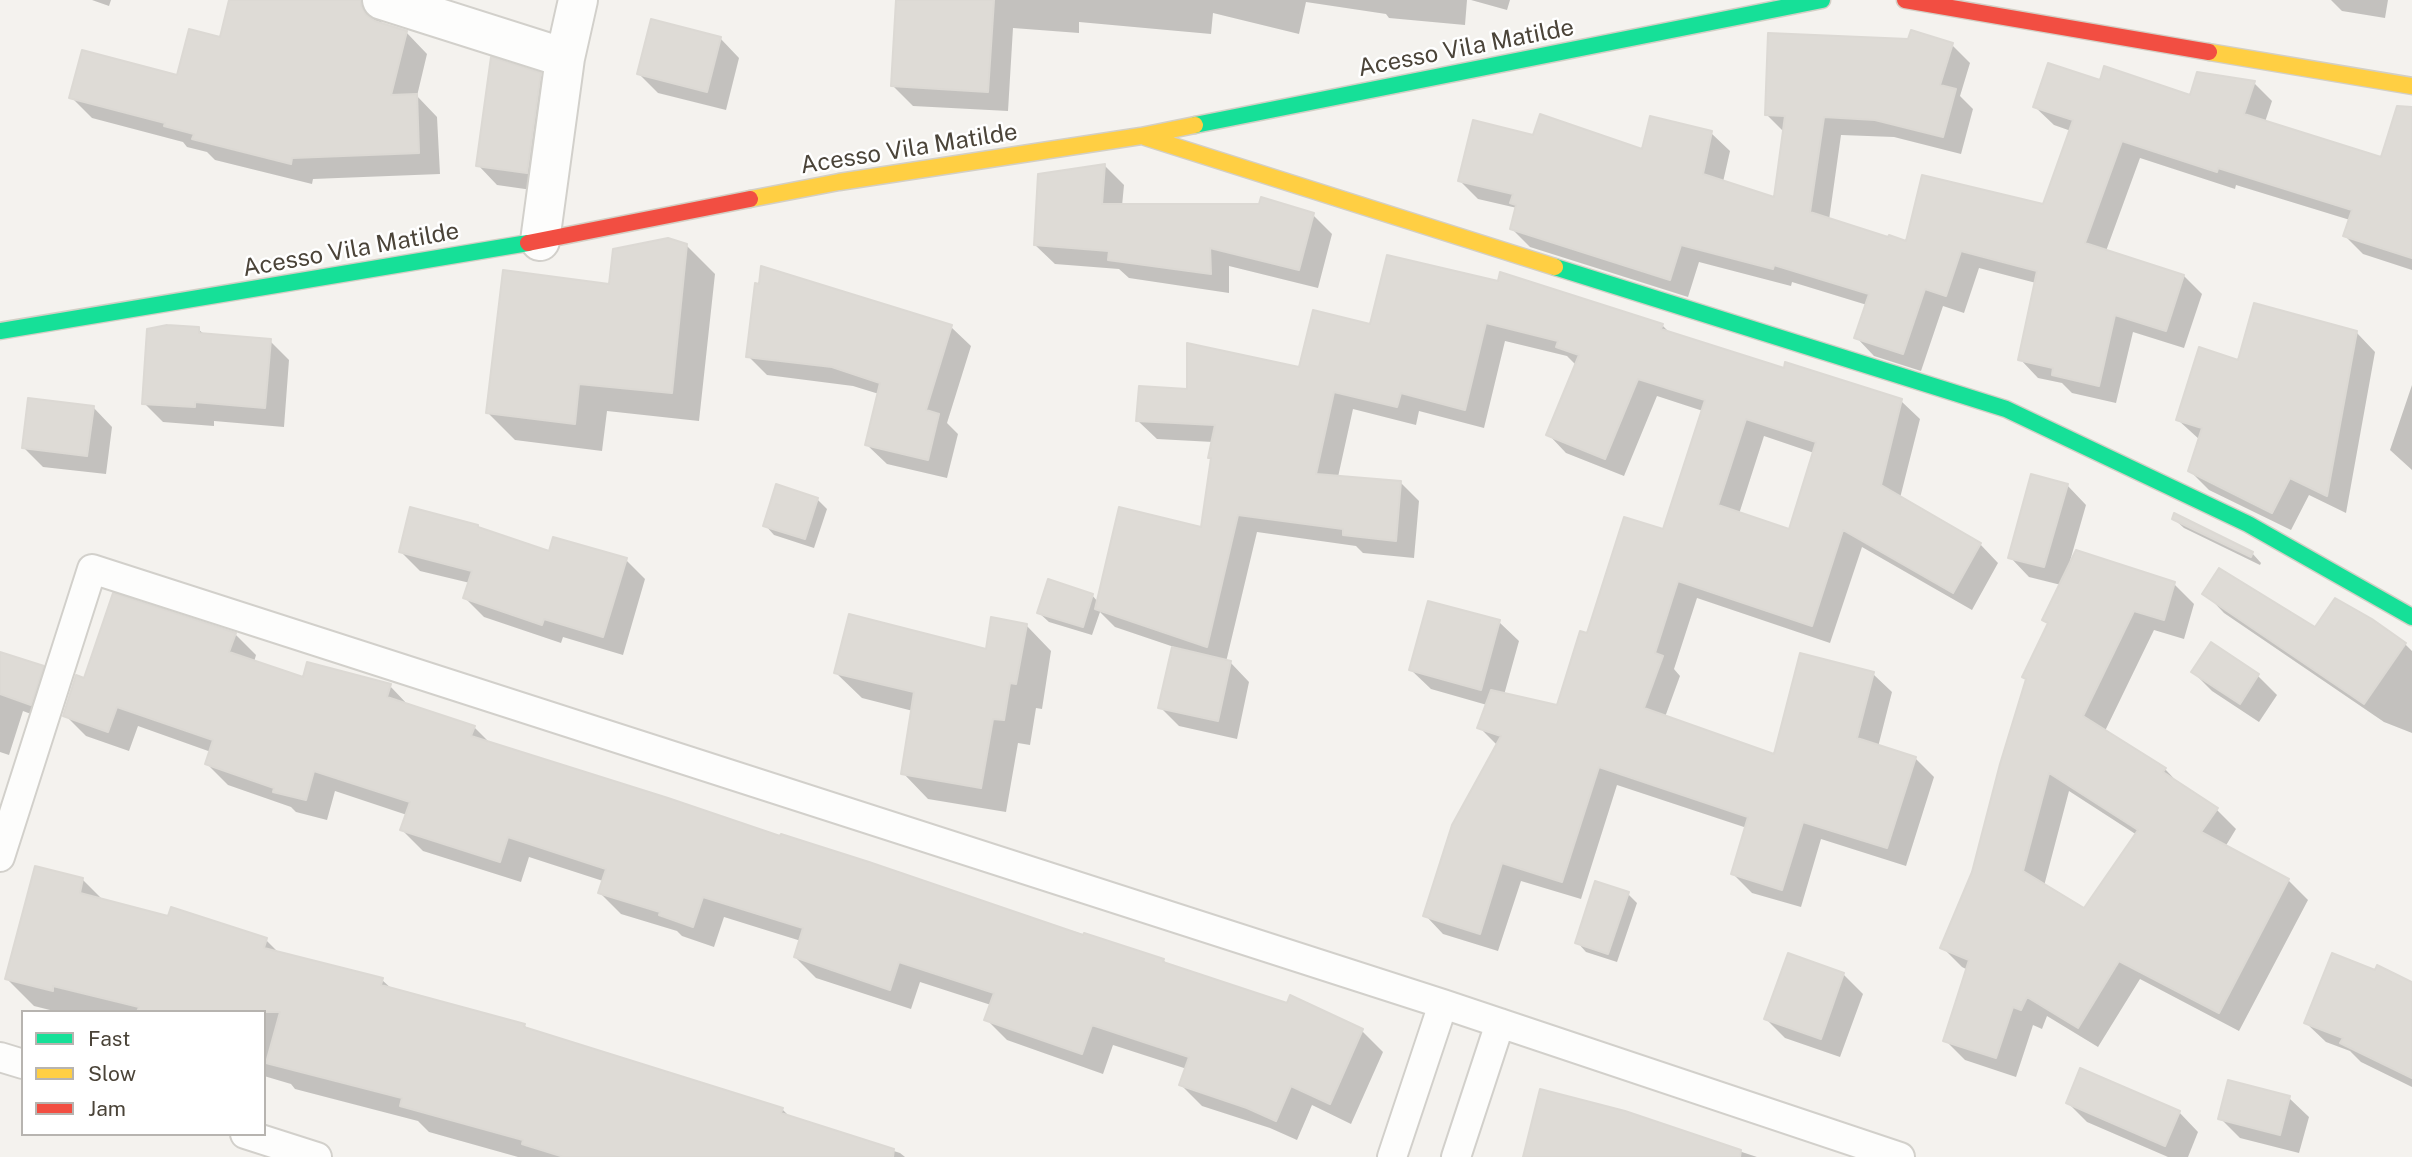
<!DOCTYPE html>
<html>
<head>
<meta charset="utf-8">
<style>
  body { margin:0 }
  #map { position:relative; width:2412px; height:1157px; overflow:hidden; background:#f4f2ee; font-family:"Public Sans",sans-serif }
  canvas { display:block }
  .legend { position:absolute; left:21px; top:1010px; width:245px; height:126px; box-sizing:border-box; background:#fff; border:2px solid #b7b4b0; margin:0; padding:9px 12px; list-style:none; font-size:21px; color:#4b4439 }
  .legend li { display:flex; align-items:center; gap:14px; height:35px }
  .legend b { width:35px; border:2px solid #b7b4b0 }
</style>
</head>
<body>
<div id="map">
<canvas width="2412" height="1157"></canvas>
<ul class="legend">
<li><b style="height:9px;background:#16e098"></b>Fast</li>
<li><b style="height:9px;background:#ffcf43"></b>Slow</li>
<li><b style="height:9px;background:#f24e42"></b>Jam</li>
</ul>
</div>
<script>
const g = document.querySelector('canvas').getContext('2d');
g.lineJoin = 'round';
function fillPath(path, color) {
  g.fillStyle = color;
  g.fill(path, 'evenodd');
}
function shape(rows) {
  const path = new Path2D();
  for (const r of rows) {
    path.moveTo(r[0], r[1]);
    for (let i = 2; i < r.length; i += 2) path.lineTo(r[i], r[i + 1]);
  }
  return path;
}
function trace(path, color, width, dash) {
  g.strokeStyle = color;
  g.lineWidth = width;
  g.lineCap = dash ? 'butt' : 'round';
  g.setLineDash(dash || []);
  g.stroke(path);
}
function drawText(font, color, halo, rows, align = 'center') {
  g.font = font + ' "Public Sans",sans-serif';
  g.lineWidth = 5;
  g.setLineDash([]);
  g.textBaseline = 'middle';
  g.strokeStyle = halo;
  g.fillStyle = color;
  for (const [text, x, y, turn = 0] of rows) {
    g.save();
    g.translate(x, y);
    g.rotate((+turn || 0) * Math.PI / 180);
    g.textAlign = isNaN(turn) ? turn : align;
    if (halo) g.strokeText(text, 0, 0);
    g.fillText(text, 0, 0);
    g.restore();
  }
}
const shadow = shape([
  [92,0,111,0,109,6],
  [230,0,398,0,382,14,381,25,406,32,427,54,417,96,437,117,440,174,313,179,312,184,215,160,207,152,187,147,183,142,92,118,71,97,179,77,221,39],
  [898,0,1467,0,1465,25,1389,18,1386,14,1306,2,1299,34,1213,13,1211,34,1079,22,1079,33,1013,28,1008,111,913,106,893,86],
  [1471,0,1510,0,1507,10],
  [2331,0,2388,0,2385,18,2342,11],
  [720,38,739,58,726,110,658,93,639,74],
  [1952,45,1970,63,1960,96,1973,109,1961,154,1894,137,1841,135,1829,220,1907,243,2045,206,2071,131,2054,125,2035,107,2101,82,2191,97,2254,83,2272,101,2265,122,2383,159,2412,127,2412,270,2363,254,2345,236,2350,220,2236,185,2235,189,2140,158,2106,251,2184,276,2202,294,2184,348,2133,332,2116,403,2072,393,2062,383,2038,378,2020,359,2036,283,1979,268,1964,313,1943,306,1921,371,1874,356,1856,337,1867,305,1792,282,1791,286,1699,262,1688,297,1530,247,1512,229,1517,208,1478,199,1460,181,1534,137,1644,151,1711,133,1730,151,1723,182,1775,199,1784,132,1766,114],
  [540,75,559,94,546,192,497,185,478,165],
  [1104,165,1124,185,1122,206,1261,206,1313,215,1332,234,1318,288,1229,266,1229,293,1129,278,1119,269,1055,264,1035,245],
  [687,246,715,274,699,421,607,411,602,451,515,440,487,412],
  [1388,257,1662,325,1672,335,1785,370,1901,401,1920,419,1900,498,1980,544,1998,563,1972,610,1862,547,1830,643,1697,598,1674,669,1680,676,1665,717,1775,756,1873,674,1892,692,1878,747,1915,758,1934,777,1906,866,1821,839,1801,907,1752,893,1733,874,1747,828,1617,785,1581,899,1521,881,1498,951,1443,934,1425,915,1498,746,1479,727,1487,705,1431,689,1411,670,1499,622,1519,641,1504,695,1558,707,1588,636,1664,531,1703,411,1657,396,1624,476,1566,453,1548,434,1576,365,1567,356,1505,341,1484,428,1419,411,1416,425,1353,409,1338,477,1400,482,1419,501,1414,558,1363,553,1356,546,1257,532,1226,662,1230,662,1249,682,1237,739,1179,726,1160,707,1174,647,1115,627,1100,612,1092,635,1049,622,1039,613,1092,595,1098,602,1203,529,1213,460,1210,457,1213,442,1157,439,1138,421,1189,391,1300,369,1372,326],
  [1764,436,1814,453,1790,531,1739,514],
  [761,286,951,327,971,346,947,423,958,434,947,478,887,464,867,445,879,394,853,386,767,375,748,356],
  [198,329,205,335,270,341,289,360,284,427,214,421,214,426,163,422,144,403],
  [2357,333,2375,352,2346,513,2309,495,2291,530,2209,490,2190,471,2200,440,2178,420,2240,362],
  [2412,385,2412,470,2390,450],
  [93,407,112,427,106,474,43,467,23,447],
  [2067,485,2086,505,2070,561,2174,584,2194,604,2184,639,2154,630,2105,731,2165,769,2182,787,2216,809,2236,829,2225,847,2288,880,2308,900,2239,1031,2140,979,2098,1047,2047,1016,2042,1029,2033,1025,2016,1077,1965,1060,1945,1040,1968,970,1962,967,1942,947,1974,873,2049,624,2044,619,2061,585,2029,577,2010,557],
  [2069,791,2137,835,2084,910,2044,886],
  [817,499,827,509,814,548,774,535,765,525],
  [2174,519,2252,553,2261,563,2260,565,2184,528],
  [401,552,550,553,626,560,645,579,623,655,563,637,561,643,484,617,465,598,470,583,420,571],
  [2205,593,2315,630,2405,644,2412,651,2412,733,2384,722,2224,613],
  [1026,625,1051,651,1042,709,1036,708,1030,745,1018,743,1006,812,928,799,903,773,913,711,862,698,836,673,987,651],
  [235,634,256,655,254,662,304,679,390,686,410,707,474,727,491,744,1163,960,1169,966,1288,1005,1291,997,1362,1031,1383,1052,1351,1124,1312,1105,1297,1140,1270,1128,1202,1106,1181,1085,1187,1069,1113,1045,1103,1074,1007,1040,986,1019,991,1005,920,982,911,1009,816,978,795,957,801,941,724,917,714,947,682,936,677,931,621,914,600,893,603,881,529,857,521,882,423,851,402,830,407,815,335,791,327,820,296,812,291,807,228,785,207,764,211,752,138,726,129,751,86,736,65,715,85,680],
  [0,654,43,667,59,683,47,720,23,711,9,755,0,752],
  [2193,672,2258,676,2277,695,2259,722,2212,691],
  [83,880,104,901,266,940,280,954,382,980,392,989,524,1025,529,1030,782,1109,791,1118,900,1153,905,1157,518,1157,429,1132,418,1121,295,1089,291,1084,264,1076,264,1012,58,1012,34,1006,7,979],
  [1628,894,1637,903,1617,962,1586,952,1577,942],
  [2375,973,2412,983,2412,1087,2361,1062,2350,1051,2326,1042,2306,1023],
  [1843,974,1863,994,1840,1057,1785,1038,1766,1019],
  [2289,1098,2309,1117,2299,1153,2240,1138,2220,1118],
  [2068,1103,2179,1112,2198,1132,2188,1157,2168,1157,2087,1122],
  [1624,1113,1757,1157,1524,1157]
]);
const building = shape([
  [229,0,361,0,361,5,366,15,375,21,407,31,391,95,417,94,419,153,292,158,291,164,192,139,194,134,164,126,165,123,69,98,82,50,177,75,189,29,220,37,229,0],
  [896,0,994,0,988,92,891,86,896,0],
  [651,19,721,37,707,92,637,74,651,19],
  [1911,30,1953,43,1940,85,1956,89,1943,137,1875,120,1824,117,1810,212,1888,237,1889,235,1906,241,1922,175,2043,204,2073,120,2033,107,2048,63,2100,80,2104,66,2190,95,2197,72,2255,81,2244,114,2381,157,2397,106,2412,107,2412,258,2343,236,2352,210,2218,168,2217,172,2122,141,2085,243,2184,275,2166,331,2115,315,2099,386,2052,375,2053,368,2018,360,2037,271,1961,251,1946,296,1925,289,1903,354,1854,338,1869,294,1774,265,1773,269,1681,245,1670,280,1510,229,1516,205,1510,203,1513,194,1458,181,1473,120,1533,135,1540,114,1642,149,1650,116,1712,131,1703,174,1774,197,1785,116,1765,115,1768,33,1908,39,1911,30],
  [491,57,541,73,527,173,476,166,491,57],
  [1105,164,1102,204,1259,204,1261,197,1314,213,1299,270,1210,248,1211,274,1108,260,1109,251,1034,245,1038,174,1105,164],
  [668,238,687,244,672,393,579,384,575,424,486,413,503,270,609,284,613,249,668,238],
  [1387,255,1498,281,1500,272,1663,324,1661,329,1784,368,1785,362,1902,399,1881,485,1981,543,1953,593,1843,530,1812,626,1678,581,1655,653,1663,656,1644,708,1774,754,1800,653,1874,672,1857,738,1916,757,1887,848,1803,822,1782,890,1731,874,1748,817,1599,767,1562,882,1502,863,1480,934,1423,916,1452,825,1501,736,1477,728,1491,690,1557,705,1580,631,1587,633,1624,517,1663,529,1705,400,1638,379,1605,459,1546,435,1579,355,1556,347,1558,341,1486,323,1465,410,1401,393,1397,407,1334,392,1316,474,1401,481,1396,541,1343,535,1343,529,1238,515,1207,647,1095,609,1119,507,1201,527,1211,458,1208,458,1215,425,1136,421,1139,386,1187,389,1187,343,1299,367,1313,310,1370,324,1387,255],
  [1746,419,1816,442,1789,529,1718,505,1746,419],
  [761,266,952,325,926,410,939,414,928,460,865,445,880,383,832,367,746,357,755,283,759,284,761,266],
  [2254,303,2357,331,2327,496,2290,478,2272,513,2188,471,2202,428,2176,420,2199,347,2238,360,2254,303],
  [167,325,199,327,199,333,271,339,265,408,195,402,195,407,142,404,147,329,167,325],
  [28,398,94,406,87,456,22,448,28,398],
  [2031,474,2068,484,2044,567,2008,558,2031,474],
  [776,484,818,498,805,539,763,526,776,484],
  [410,507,478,525,478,527,549,551,553,537,627,558,603,637,544,619,542,625,463,598,472,571,399,552,410,507],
  [2174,513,2253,552,2251,557,2172,519,2174,513],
  [2076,550,2175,582,2164,620,2134,611,2083,716,2166,768,2163,772,2218,808,2201,832,2289,879,2219,1013,2119,961,2078,1028,2027,997,2021,1010,2013,1007,1996,1058,1943,1041,1969,960,1940,948,1972,872,2000,764,2026,679,2022,677,2048,623,2042,620,2076,550],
  [2049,773,2138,830,2084,908,2023,871,2049,773],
  [2219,568,2315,627,2335,598,2372,619,2406,643,2364,704,2202,594,2219,568],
  [1048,579,1093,594,1083,627,1037,613,1048,579],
  [113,593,236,633,229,652,303,677,307,662,391,684,387,697,475,726,471,736,668,798,780,836,781,834,869,862,1083,935,1084,933,1164,959,1163,962,1287,1003,1290,995,1363,1029,1330,1104,1291,1086,1276,1121,1247,1108,1179,1085,1189,1057,1092,1025,1082,1054,984,1020,994,993,899,962,890,990,794,957,803,928,703,897,693,927,659,915,660,912,598,893,606,869,508,837,500,862,400,830,410,802,314,771,306,800,273,792,274,788,205,764,213,740,117,707,108,732,63,716,76,675,84,678,113,593],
  [1428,601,1500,620,1481,690,1409,670,1428,601],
  [849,614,986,649,991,617,1027,624,1016,684,1010,683,1004,720,993,719,981,788,901,774,914,692,834,673,849,614],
  [2211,642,2259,674,2240,704,2191,672,2211,642],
  [1172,647,1231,661,1218,721,1158,708,1172,647],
  [0,652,44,666,31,705,0,694,0,652],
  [35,866,83,878,80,893,168,916,171,907,267,938,264,948,383,978,381,985,525,1024,524,1027,783,1108,781,1113,894,1149,893,1157,564,1157,522,1144,523,1140,400,1106,402,1098,266,1063,280,1012,137,1012,139,1007,53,986,53,991,5,979,35,866],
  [1595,881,1629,892,1608,954,1575,943,1595,881],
  [1788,953,1844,973,1821,1039,1764,1019,1788,953],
  [2332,953,2375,970,2377,965,2412,982,2412,1078,2340,1043,2343,1038,2304,1023,2332,953],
  [2080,1068,2180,1111,2165,1146,2066,1103,2080,1068],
  [2228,1080,2290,1096,2280,1135,2218,1119,2228,1080],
  [1540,1089,1625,1111,1741,1150,1740,1157,1523,1157,1540,1089]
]);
const lane = shape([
  [0,857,92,569,1443,1004,1900,1157],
  [0,1057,23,1064],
  [245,1134,317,1157],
  [1392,1157,1443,1004],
  [1456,1157,1500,1023]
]);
const street = shape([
  [382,0,565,58],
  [540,241,565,58,578,0]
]);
const fast = shape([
  [1195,125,1822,0],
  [1555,267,2006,409,2248,524,2412,617],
  [0,331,528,243]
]);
const slow = shape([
  [2209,52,2412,86],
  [1145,137,1555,267],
  [750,199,839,182,1141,136,1195,125]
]);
const jam = shape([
  [1905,0,2209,52],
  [528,243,750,199]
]);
const streetNames = [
  ["Acesso Vila Matilde",1466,48,-11],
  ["Acesso Vila Matilde",909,149,-9],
  ["Acesso Vila Matilde",351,250,-10]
];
fillPath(shadow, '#0003');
fillPath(building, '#dedbd6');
trace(building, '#dcd9d4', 2);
trace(lane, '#d2d0cb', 32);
trace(street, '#d2d0cb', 42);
trace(fast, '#d3cfc5', 19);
trace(slow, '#d3cfc5', 19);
trace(jam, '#d3cfc5', 19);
trace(lane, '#fdfdfc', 28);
trace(street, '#fdfdfc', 38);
trace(fast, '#16e098', 16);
trace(slow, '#ffcf43', 16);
trace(jam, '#f24e42', 16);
drawText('24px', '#4b4439', '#fff', streetNames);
</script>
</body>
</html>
